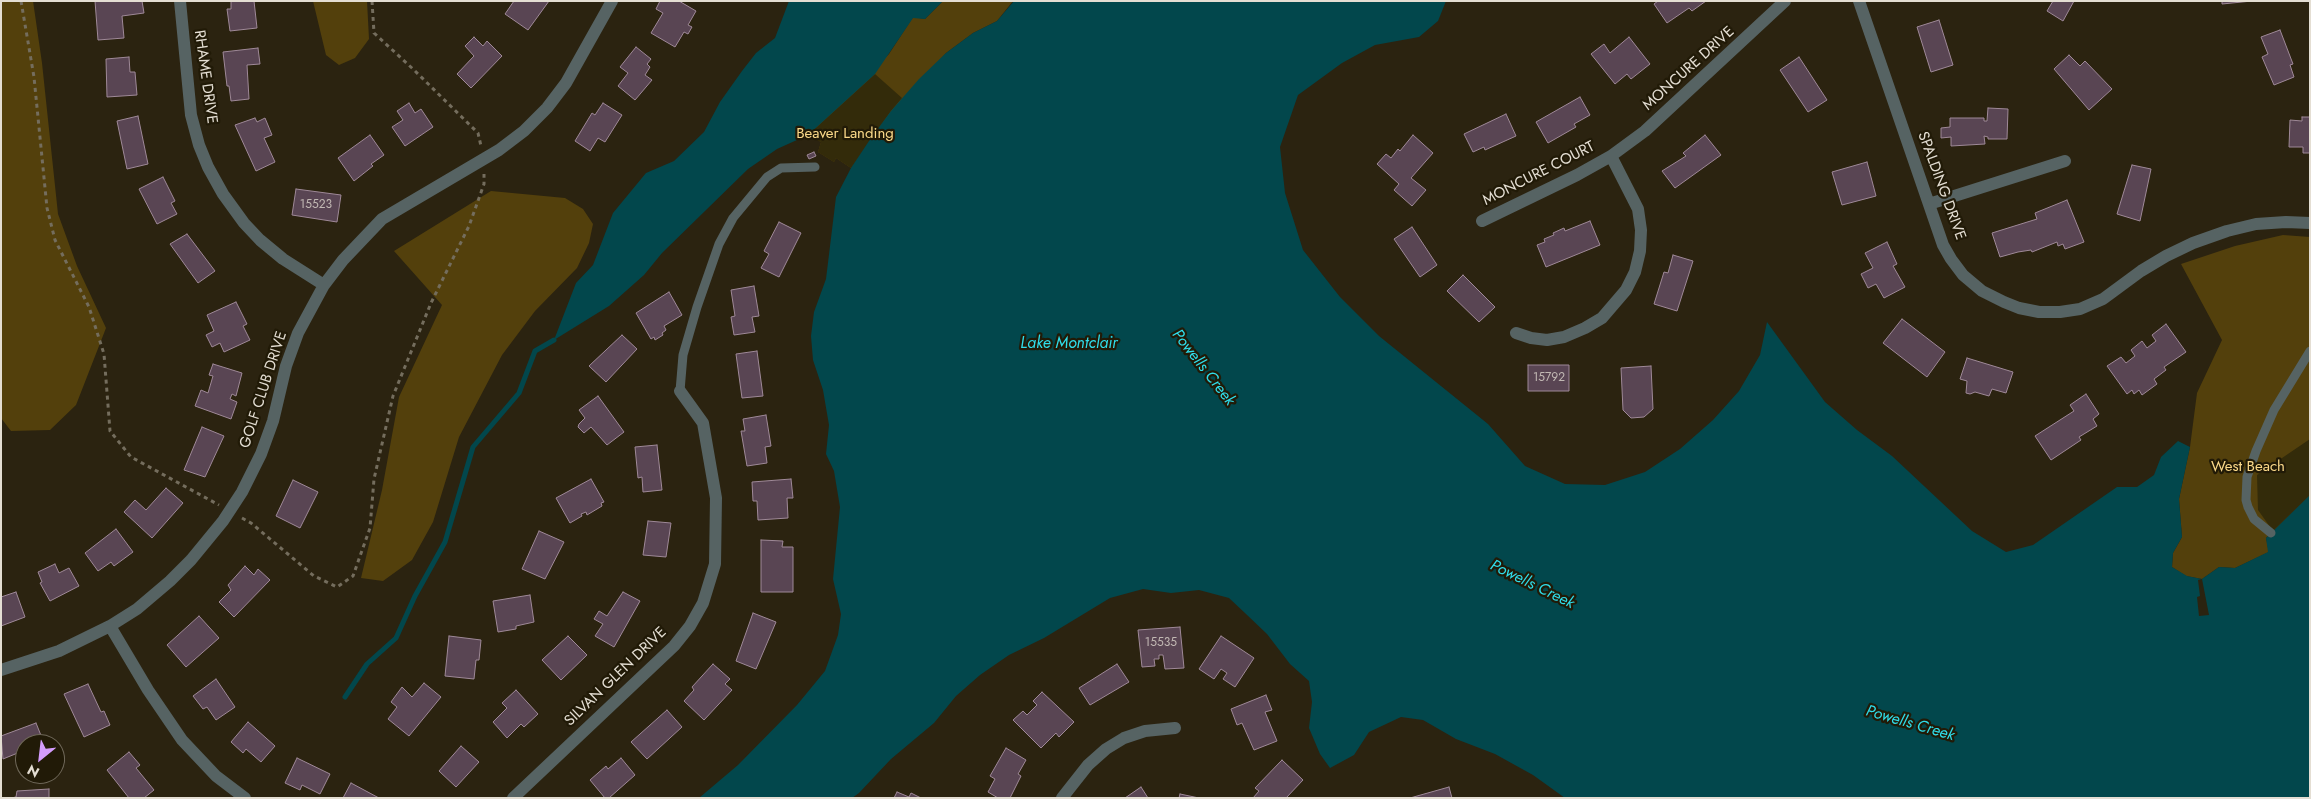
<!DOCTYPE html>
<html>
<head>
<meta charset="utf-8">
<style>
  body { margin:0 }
  #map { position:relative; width:2311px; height:799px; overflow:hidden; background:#2b2310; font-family:Jost,sans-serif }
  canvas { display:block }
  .frame { position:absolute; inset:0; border:2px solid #e4ded3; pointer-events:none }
  .north { position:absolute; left:15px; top:734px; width:50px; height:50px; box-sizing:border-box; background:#211a07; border:1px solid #6f6859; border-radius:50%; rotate:209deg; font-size:14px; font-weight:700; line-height:20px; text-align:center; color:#e4ded3 }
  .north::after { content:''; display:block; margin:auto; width:18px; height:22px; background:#d39cfc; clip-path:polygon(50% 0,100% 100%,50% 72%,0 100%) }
</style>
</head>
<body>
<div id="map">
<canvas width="2311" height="799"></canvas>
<div class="frame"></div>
<div class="north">N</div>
</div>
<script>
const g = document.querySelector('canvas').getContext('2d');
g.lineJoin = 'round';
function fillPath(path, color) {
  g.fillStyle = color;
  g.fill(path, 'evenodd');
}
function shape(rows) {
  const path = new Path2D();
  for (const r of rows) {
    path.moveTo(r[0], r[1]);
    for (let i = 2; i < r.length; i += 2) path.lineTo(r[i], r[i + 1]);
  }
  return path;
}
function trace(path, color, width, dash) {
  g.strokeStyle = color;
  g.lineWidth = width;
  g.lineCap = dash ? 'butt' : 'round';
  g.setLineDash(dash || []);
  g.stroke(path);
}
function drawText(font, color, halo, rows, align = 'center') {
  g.font = font + ' Jost,sans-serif';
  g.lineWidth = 4.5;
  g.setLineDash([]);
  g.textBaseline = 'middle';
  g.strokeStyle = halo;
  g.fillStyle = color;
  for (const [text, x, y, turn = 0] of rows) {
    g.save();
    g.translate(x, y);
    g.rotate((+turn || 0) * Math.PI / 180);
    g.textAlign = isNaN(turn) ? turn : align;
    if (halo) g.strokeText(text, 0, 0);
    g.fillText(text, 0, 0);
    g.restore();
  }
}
const green = shape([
  [1,1,33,1,42,63,58,214,77,266,106,328,76,405,50,430,11,431,1,418],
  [313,1,367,1,369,39,355,58,339,65,326,55],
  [943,1,1013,1,997,21,973,33,946,53,871,138,851,168,836,158,834,162,818,152,821,142,808,135,889,54,913,17,925,19],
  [491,191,565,198,583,209,593,224,589,243,577,268,535,311,502,355,459,437,433,522,412,560,383,581,361,578,382,490,399,397,442,305,394,251],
  [2283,235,2310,237,2310,495,2266,538,2269,552,2235,568,2219,567,2202,579,2186,576,2172,567,2173,553,2182,537,2179,499,2190,447,2197,393,2222,340,2181,264,2235,246]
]);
const sand = shape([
  [875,74,902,98,891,111,851,168,836,158,834,162,818,152,821,142,808,135],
  [2310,439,2310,495,2273,531,2258,510,2257,475]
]);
const water = shape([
  [789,1,943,1,925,19,913,18,875,74,808,135,777,149,748,169,662,253,644,275,609,306,554,340,576,283,593,265,613,213,646,173,674,161,704,132,720,102,742,71,756,53,775,38],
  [1014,1,1446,1,1438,21,1419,37,1375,45,1342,63,1298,95,1280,147,1285,193,1303,250,1340,297,1379,336,1488,424,1525,466,1565,484,1605,485,1645,472,1680,449,1713,420,1739,391,1760,355,1767,322,1825,402,1857,430,1892,456,1972,531,2006,552,2033,545,2117,487,2137,487,2154,475,2161,457,2178,441,2190,447,2179,499,2182,537,2173,553,2172,567,2187,576,2202,579,2219,567,2235,568,2268,552,2266,538,2310,495,2310,798,1565,798,1533,775,1495,754,1456,739,1423,720,1401,717,1369,732,1354,755,1330,768,1320,754,1309,728,1312,702,1309,681,1290,664,1267,634,1246,614,1229,598,1199,590,1171,593,1143,589,1110,598,1044,638,1009,655,980,675,956,696,934,723,891,759,859,793,852,798,699,798,738,765,797,705,825,671,838,635,841,614,833,579,840,507,834,471,826,454,829,425,823,390,813,360,811,336,814,312,826,279,836,197,851,168,871,138,891,111,919,79,946,53,973,33,997,21]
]);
const pier = shape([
  [2202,579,2209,615,2199,616,2197,597,2200,596,2198,580]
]);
const stream = shape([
  [345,697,367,664,396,638,415,596,445,542,473,447,519,393,535,351,554,340]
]);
const building = shape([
  [95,1,142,1,144,13,122,16,124,38,98,40,95,1],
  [231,1,254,1,257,28,230,31,227,9,231,9,231,1],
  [514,1,549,1,528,30,505,14,514,1],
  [660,1,679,1,696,11,688,25,692,27,688,34,684,32,675,47,651,33,663,13,656,9,660,1],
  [1658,1,1706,1,1692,11,1689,8,1667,23,1654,4,1658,1],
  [2053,1,2074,1,2063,21,2047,11,2053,1],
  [2222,1,2252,1,2222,4,2222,1],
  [1939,20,1953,65,1931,72,1917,27,1939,20],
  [2280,30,2293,64,2290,65,2294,77,2274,85,2262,57,2268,54,2261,37,2280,30],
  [474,37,483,46,487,41,502,56,471,88,457,74,474,56,465,46,474,37],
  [1629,37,1650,64,1631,79,1627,74,1615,84,1591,54,1604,44,1610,53,1629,37],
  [636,47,651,59,647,64,650,67,645,75,652,80,635,100,618,86,628,73,620,67,636,47],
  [258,48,260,64,247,65,249,99,231,101,229,86,227,86,223,52,258,48],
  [2069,55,2080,66,2085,61,2112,89,2089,110,2054,69,2069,55],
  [129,57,130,72,135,72,137,95,107,97,106,59,129,57],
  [1799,57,1827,100,1808,112,1780,70,1799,57],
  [1580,97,1590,115,1574,124,1576,127,1548,143,1536,122,1580,97],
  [409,103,415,113,421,109,433,127,405,146,392,127,403,120,397,111,409,103],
  [603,103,622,115,605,142,598,138,590,151,575,141,592,113,595,115,603,103],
  [1988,108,2008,109,2007,139,1988,139,1988,137,1984,136,1985,144,1951,146,1951,137,1941,138,1941,128,1950,127,1950,118,1984,118,1984,121,1987,121,1988,108],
  [1506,114,1516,136,1485,150,1484,147,1473,152,1464,134,1506,114],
  [138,116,148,164,127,169,117,121,138,116],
  [2302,117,2310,117,2310,153,2303,153,2303,147,2289,147,2290,120,2302,121,2302,117],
  [255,118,257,122,265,118,272,135,264,138,275,162,256,171,235,125,255,118],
  [370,135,384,155,371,164,373,166,354,181,338,158,370,135],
  [1413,135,1433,153,1411,178,1426,190,1412,206,1394,190,1399,184,1377,164,1386,154,1391,158,1398,149,1400,151,1413,135],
  [1705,135,1721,155,1675,188,1662,171,1686,156,1683,153,1705,135],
  [814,152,816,156,809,159,807,155,814,152],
  [1867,162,1876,196,1842,205,1832,172,1867,162],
  [2132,165,2151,169,2140,221,2117,214,2132,165],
  [163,177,175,201,171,203,177,214,157,224,139,189,163,177],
  [296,189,341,195,337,222,292,215,296,189],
  [2067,200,2084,242,2065,249,2063,244,2058,246,2057,242,2032,252,2031,250,2018,252,2000,257,1992,233,2037,219,2035,213,2067,200],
  [1590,221,1600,245,1546,267,1537,245,1545,242,1544,239,1554,235,1553,233,1564,228,1565,231,1590,221],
  [779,222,801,233,779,277,761,268,769,254,764,251,779,222],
  [1412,227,1437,265,1420,277,1394,239,1412,227],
  [187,234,215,271,198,283,170,244,187,234],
  [1887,242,1897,264,1893,266,1905,287,1884,298,1876,284,1868,288,1861,274,1873,268,1865,253,1887,242],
  [1673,255,1693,261,1677,311,1654,304,1664,272,1668,273,1673,255],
  [1463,275,1495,307,1479,322,1447,291,1463,275],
  [754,286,759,316,752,317,755,332,734,335,731,317,735,316,731,290,754,286],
  [669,292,682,315,664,326,666,330,662,333,663,335,655,340,654,337,651,339,636,313,669,292],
  [236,302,247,324,243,326,250,340,224,352,220,343,212,347,206,335,214,331,207,315,236,302],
  [1902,319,1945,352,1927,377,1883,343,1902,319],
  [2166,324,2186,352,2164,367,2166,370,2154,379,2157,384,2142,395,2139,390,2134,394,2132,390,2127,394,2107,366,2121,357,2126,363,2135,356,2131,350,2142,341,2147,348,2156,341,2152,335,2166,324],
  [622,335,637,349,606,382,589,366,622,335],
  [757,351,763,396,742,398,736,354,757,351],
  [1967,358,2013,372,2006,393,1992,389,1989,396,1975,392,1970,394,1966,393,1967,381,1960,379,1967,358],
  [213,364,242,373,236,396,232,394,230,399,237,402,231,419,195,406,201,390,208,393,213,376,209,375,213,364],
  [1528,365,1569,365,1569,391,1528,391,1528,365],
  [1651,366,1653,409,1644,417,1631,418,1623,410,1621,368,1651,366],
  [2086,394,2099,414,2093,419,2097,426,2079,437,2081,440,2051,460,2035,436,2074,411,2070,405,2086,394],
  [598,396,624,432,607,445,591,427,584,433,578,427,579,424,585,418,579,410,598,396],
  [766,415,771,446,765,447,767,463,747,466,741,431,745,431,743,419,766,415],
  [202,427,224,436,205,477,184,470,202,427],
  [657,445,662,490,643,492,642,477,638,478,635,447,657,445],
  [591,479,604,502,601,503,602,506,587,515,586,512,581,514,582,516,570,523,556,498,591,479],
  [791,479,793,498,787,498,788,518,758,520,757,501,753,501,752,482,791,479],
  [293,480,318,492,300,528,276,516,293,480],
  [166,488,183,503,152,538,124,512,135,500,146,510,166,488],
  [648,521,671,523,666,557,643,555,648,521],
  [116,529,133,552,114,566,111,562,98,571,85,553,116,529],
  [539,531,564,542,545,579,522,569,539,531],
  [761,540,783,541,782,547,793,547,793,592,761,592,761,540],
  [55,564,59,573,69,568,79,586,50,601,40,583,42,582,38,572,55,564],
  [245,566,254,575,258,569,270,580,234,617,219,602,231,590,228,585,245,566],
  [16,592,25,617,1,626,1,597,16,592],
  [623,592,640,601,614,647,595,636,603,624,594,619,599,611,607,616,623,592],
  [530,595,534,622,516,626,516,629,498,632,493,601,530,595],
  [753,613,776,622,756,669,736,661,753,613],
  [199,616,219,638,186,667,167,645,199,616],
  [1180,627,1184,668,1165,669,1163,655,1159,655,1159,659,1154,659,1155,666,1142,667,1138,630,1180,627],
  [449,636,481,640,479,660,476,660,474,679,445,676,449,636],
  [568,636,587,655,561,680,542,660,568,636],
  [1221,636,1254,658,1235,687,1223,679,1227,673,1221,669,1214,679,1199,669,1221,636],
  [713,664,730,679,725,684,732,690,704,720,684,701,694,690,692,687,713,664],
  [1117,664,1129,682,1090,705,1079,688,1117,664],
  [216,679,235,707,216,720,207,707,203,709,193,696,216,679],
  [424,683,441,697,409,736,388,719,397,707,391,702,402,687,412,697,424,683],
  [88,684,101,712,104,711,110,725,84,737,64,694,88,684],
  [516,690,538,714,524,727,521,724,507,738,493,722,507,708,502,703,516,690],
  [1042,692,1074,722,1059,737,1056,733,1041,748,1013,720,1023,711,1027,715,1037,705,1033,701,1042,692],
  [1266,695,1272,710,1265,712,1277,741,1254,750,1242,723,1237,725,1231,709,1266,695],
  [667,710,682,727,647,759,631,742,667,710],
  [248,722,275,746,261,762,246,749,243,753,231,742,248,722],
  [36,723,44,743,25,744,25,750,3,759,1,736,36,723],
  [461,746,479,762,456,787,439,771,461,746],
  [1006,748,1026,760,1018,774,1021,776,1010,798,998,798,988,792,995,779,990,776,1006,748],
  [129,752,140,765,136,768,154,790,144,798,129,798,107,770,129,752],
  [297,758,330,774,320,794,302,785,300,790,285,783,297,758],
  [621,758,635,775,609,798,605,798,590,780,606,766,608,769,621,758],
  [1282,760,1303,780,1286,798,1253,798,1259,791,1255,788,1282,760],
  [351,783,379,798,343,798,351,783],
  [1141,787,1148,798,1125,798,1141,787],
  [1449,787,1452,798,1410,798,1449,787],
  [49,789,49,798,11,798,16,797,17,791,49,789],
  [897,792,909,797,911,793,921,798,894,798,897,792],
  [1180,794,1199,798,1179,798,1180,794]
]);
const path = shape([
  [21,1,34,77,47,208,55,240,89,307,104,354,110,431,131,457,219,505],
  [372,1,374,33,413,69,478,133,481,146],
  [242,518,251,523,314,576,337,587,353,576,370,528,374,479,393,396,431,303,469,226,484,184,484,174]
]);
const lane = shape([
  [680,391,683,355,697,307,719,244,733,218,767,177,781,168,815,167],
  [2271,533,2254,519,2248,507,2246,500,2247,477,2256,451,2274,410,2310,351]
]);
const street = shape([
  [180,1,191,115,199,145,208,167,223,194,244,223,260,240,283,259,324,285],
  [1859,1,1943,245,1951,259,1963,275,1982,291,2004,302,2019,308,2039,312,2060,312,2080,309,2103,299,2141,271,2166,256,2193,243,2227,231,2256,224,2286,222,2310,223],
  [1929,204,2065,161],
  [1482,221,1577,175,1611,156,1645,131,1785,1],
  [1516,333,1531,338,1547,340,1564,337,1585,328,1602,318,1626,290,1635,272,1640,251,1641,230,1638,209,1611,156],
  [110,626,148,690,182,740,216,776,245,798],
  [1,670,59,651,110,626,137,609,170,581,191,560,223,521,242,492,261,454,273,421,286,366,298,333,324,285,343,260,382,219,499,150,524,131,547,108,566,83,612,1],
  [513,798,674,646,690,626,703,603,715,564,716,498,703,423,680,391],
  [1062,798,1088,765,1106,749,1124,738,1145,731,1175,728]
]);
const numberNames = [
  ["15523",316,205],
  ["15792",1549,378],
  ["15535",1161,643]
];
const streetNames = [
  ["MONCURE DRIVE",1689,69,-42],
  ["RHAME DRIVE",205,77,82],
  ["MONCURE COURT",1539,174,-27],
  ["SPALDING DRIVE",1941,186,70],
  ["GOLF CLUB DRIVE",264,390,-72],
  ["SILVAN GLEN DRIVE",616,677,-44]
];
const parkNames = [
  ["Beaver Landing",845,134],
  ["West Beach",2248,467]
];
const waterNames = [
  ["Lake Montclair",1069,344],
  ["Powells Creek",1203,368,52],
  ["Powells Creek",1532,585,26],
  ["Powells Creek",1910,724,16]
];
fillPath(green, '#53400c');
fillPath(sand, '#332b0a');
fillPath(water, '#02474c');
fillPath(pier, '#2b2310');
trace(stream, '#02474c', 5);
fillPath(building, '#594553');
trace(building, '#9f8998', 1);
trace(path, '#746d5d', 3, [4, 4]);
trace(lane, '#566363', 9);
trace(street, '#566363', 12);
drawText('12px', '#c1b8b3', null, numberNames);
drawText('15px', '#e4ded3', '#211a07', streetNames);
drawText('15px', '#fbd989', '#211a07', parkNames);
drawText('italic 16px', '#2fddea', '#211a07', waterNames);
</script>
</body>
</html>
